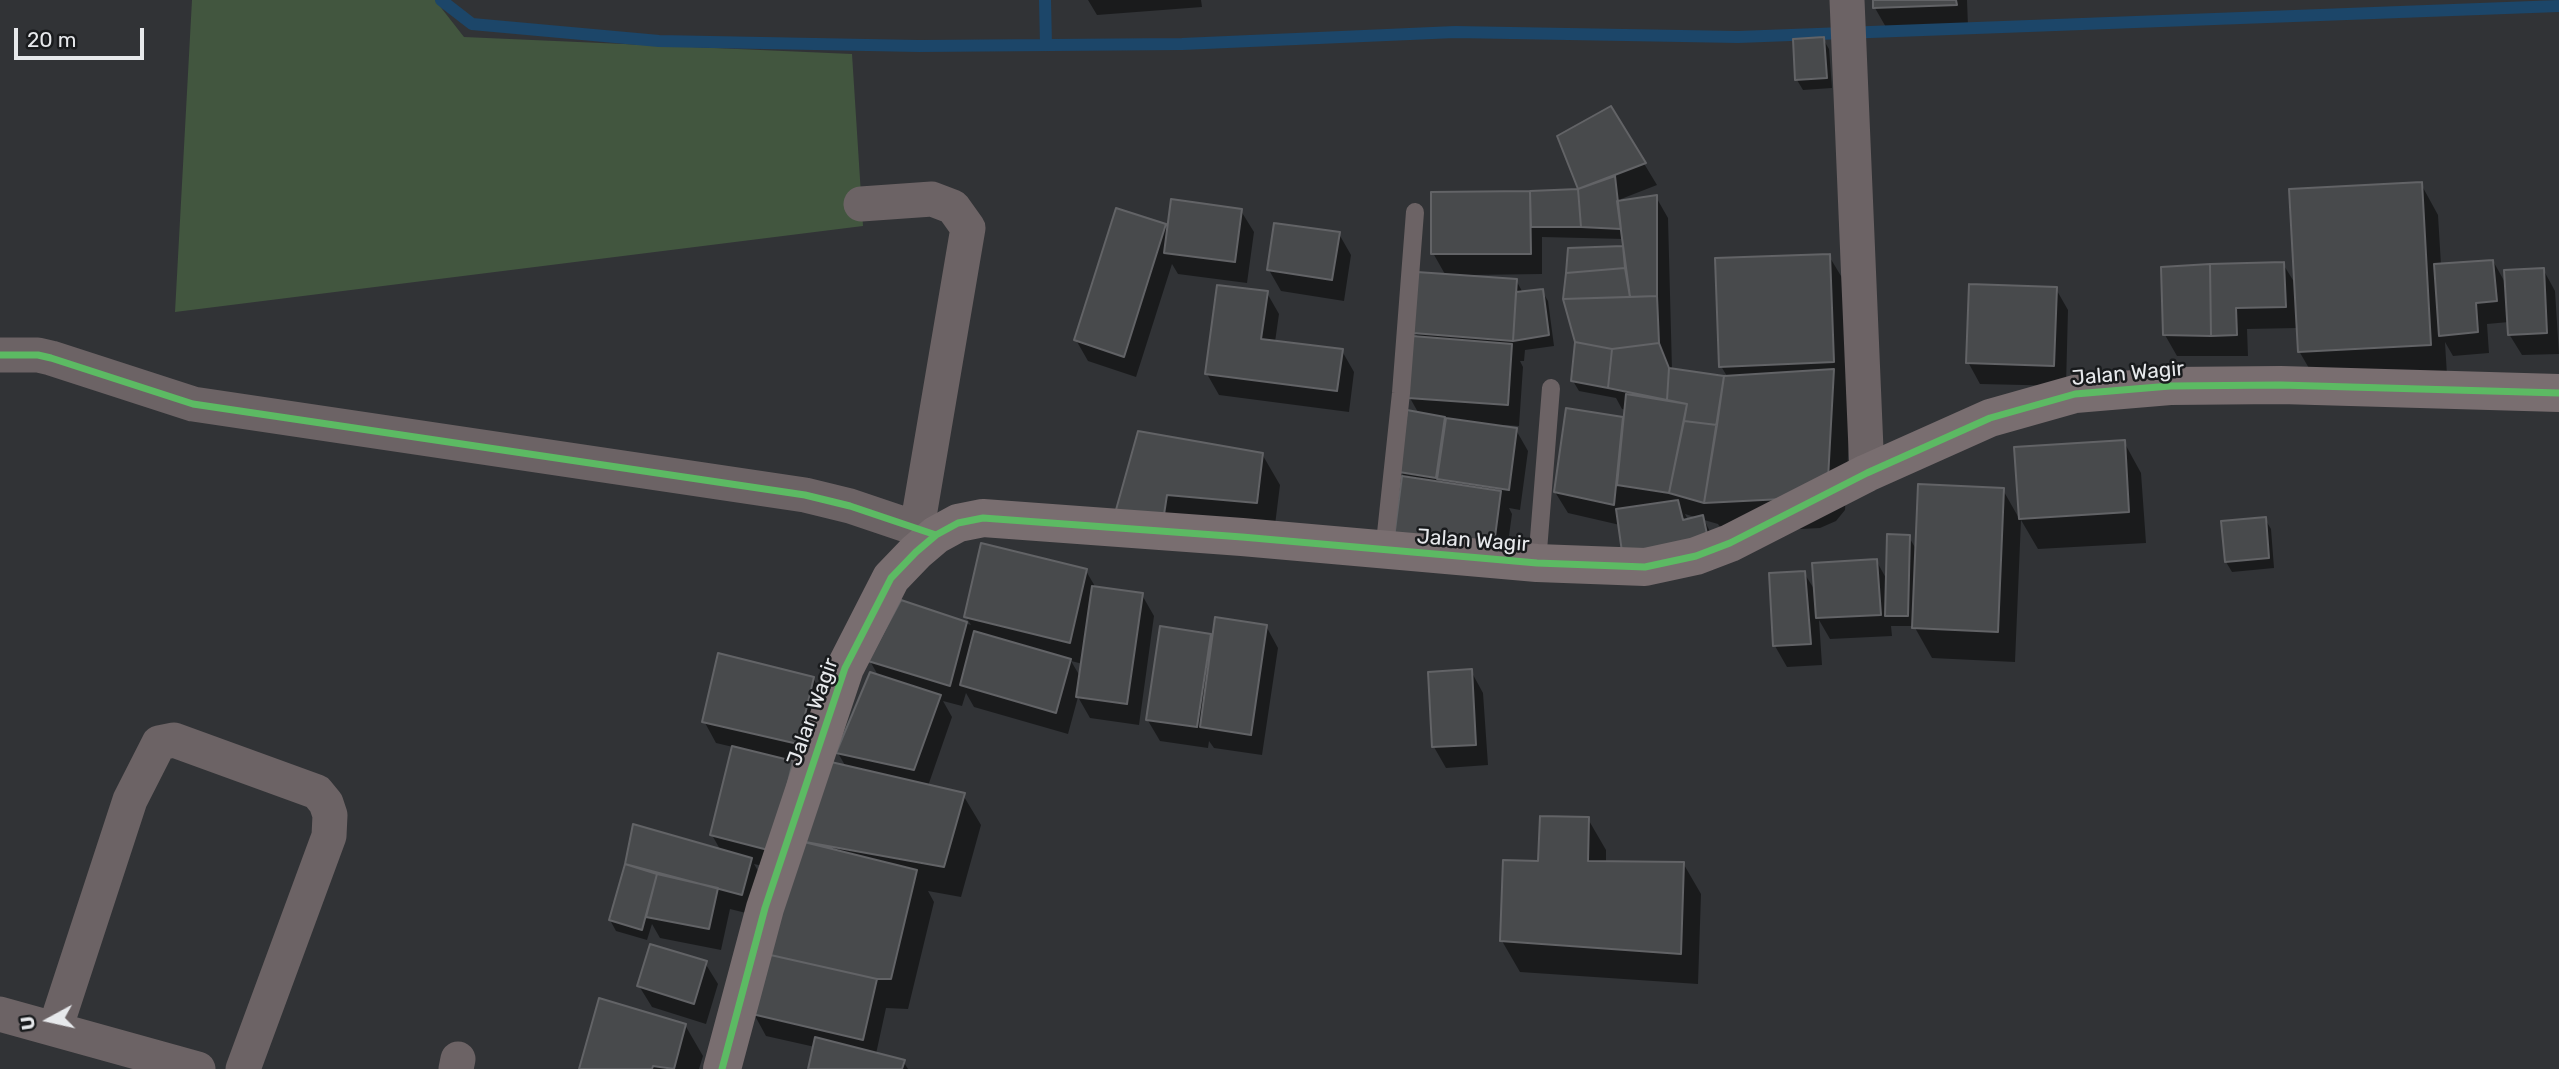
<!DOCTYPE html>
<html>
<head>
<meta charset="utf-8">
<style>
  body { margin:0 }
  #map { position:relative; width:2559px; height:1069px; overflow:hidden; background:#313336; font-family:Rubik,sans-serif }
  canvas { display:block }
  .north { position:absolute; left:14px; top:985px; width:70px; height:70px; -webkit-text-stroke:5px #191b1d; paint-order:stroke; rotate:262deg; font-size:19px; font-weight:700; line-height:28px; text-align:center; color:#e7e9ec }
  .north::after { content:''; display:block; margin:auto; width:24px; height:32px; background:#e7e9ec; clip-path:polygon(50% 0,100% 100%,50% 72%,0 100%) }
  .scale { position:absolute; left:14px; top:28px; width:130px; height:32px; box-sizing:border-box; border:4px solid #e7e9ec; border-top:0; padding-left:9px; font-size:21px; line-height:24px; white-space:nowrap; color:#e7e9ec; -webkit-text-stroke:5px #191b1d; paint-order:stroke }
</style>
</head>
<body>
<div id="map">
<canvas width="2559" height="1069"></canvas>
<div class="north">U</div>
<div class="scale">20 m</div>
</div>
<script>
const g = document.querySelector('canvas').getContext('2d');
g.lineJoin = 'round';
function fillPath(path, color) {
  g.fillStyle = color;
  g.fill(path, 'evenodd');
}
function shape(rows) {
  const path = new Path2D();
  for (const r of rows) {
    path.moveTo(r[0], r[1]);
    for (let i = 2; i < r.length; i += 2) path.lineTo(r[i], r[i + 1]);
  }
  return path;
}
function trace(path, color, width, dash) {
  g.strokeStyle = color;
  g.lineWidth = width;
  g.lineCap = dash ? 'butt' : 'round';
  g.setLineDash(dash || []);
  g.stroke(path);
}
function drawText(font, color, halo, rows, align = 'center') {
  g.font = font + ' Rubik,sans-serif';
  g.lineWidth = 5;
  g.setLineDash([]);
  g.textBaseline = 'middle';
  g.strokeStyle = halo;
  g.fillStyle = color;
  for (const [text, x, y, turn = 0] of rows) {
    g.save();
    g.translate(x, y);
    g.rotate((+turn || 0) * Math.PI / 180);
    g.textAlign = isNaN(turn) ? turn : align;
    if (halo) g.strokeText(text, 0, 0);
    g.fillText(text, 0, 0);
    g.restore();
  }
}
const green = shape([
  [192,0,435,0,464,37,852,54,863,226,175,312]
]);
const shadow = shape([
  [1088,0,1201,0,1202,7,1097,15],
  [1875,0,1967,0,1968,26,1887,29,1875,8],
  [1823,39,1829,49,1832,88,1803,90,1797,80],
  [1611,109,1657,185,1621,199,1621,202,1656,197,1668,218,1672,370,1728,378,1721,366,1829,256,1847,286,1850,393,1846,393,1851,401,1845,510,1836,521,1820,528,1724,533,1718,524,1704,520,1714,539,1620,525,1568,513,1555,492,1567,410,1625,419,1626,410,1622,409,1616,398,1579,391,1573,381,1576,342,1570,249,1625,248,1624,239,1542,237,1542,274,1472,275,1472,277,1516,280,1523,293,1542,291,1548,301,1554,346,1525,350,1524,361,1520,361,1523,367,1519,426,1504,425,1503,428,1516,430,1528,451,1520,510,1509,508,1512,514,1504,572,1404,477,1401,471,1419,414,1410,398,1419,339,1415,333,1446,276,1433,253,1432,194,1530,193,1580,189,1560,137],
  [1685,514,1698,518,1688,520],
  [2421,184,2438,215,2441,265,2493,261,2507,286,2543,269,2555,291,2559,354,2522,355,2509,334,2509,322,2487,324,2489,353,2453,356,2445,342,2447,375,2317,382,2299,351,2298,328,2247,329,2248,356,2177,356,2165,335,2283,264,2296,285],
  [1241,211,1254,232,1247,283,1178,274,1172,264,1136,377,1088,361,1076,340,1165,226,1168,232],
  [1339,234,1351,255,1344,301,1281,291,1269,270],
  [2056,289,2068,310,2066,386,1980,384,1968,362],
  [1267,293,1279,314,1275,342,1342,351,1354,372,1349,412,1219,395,1207,374],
  [1140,433,1262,454,1280,485,1274,533,1134,548],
  [2124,442,2141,473,2146,543,2038,549,2021,520,2015,662,1932,658,1914,626,1891,626,1892,636,1830,639,1819,620,1822,665,1787,667,1775,646,1804,573,1816,592,1876,560,1887,580,1909,537,1917,551,2003,490,2020,520,2016,449],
  [2265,519,2271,529,2274,568,2232,572,2226,562],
  [1086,571,1096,588,1142,595,1154,616,1139,725,1090,718,1078,697,1068,734,974,707,966,693,962,706,943,701,952,717,928,786,963,795,981,825,961,897,928,891,934,902,908,1009,886,1008,876,1054,903,1061,908,1069,809,1069,815,1047,766,1036,754,1014,802,841,846,767,838,753,879,677,870,661,902,602,971,625,966,617],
  [1071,661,1083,664,1081,678],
  [1266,626,1278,648,1262,755,1214,748,1209,741,1208,748,1160,741,1147,719,1210,636,1214,642],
  [1471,671,1483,693,1488,765,1446,768,1434,747],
  [813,678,825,700,810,765,790,760,804,784,784,871,754,864,764,881,754,915,730,909,721,950,660,938,652,924,647,940,616,931,610,920,634,827,721,851,712,835,733,747,716,743,704,721],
  [1588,819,1606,850,1606,863,1683,863,1701,894,1698,984,1520,972,1502,941,1539,863],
  [705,963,718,984,706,1024,652,1007,639,986],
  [685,1025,703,1056,699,1069,581,1069]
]);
const stream = shape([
  [441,0,472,24,659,41,919,46,1182,44,1455,32,1738,37,2559,6],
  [1045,0,1046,45]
]);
const building = shape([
  [1873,0,1956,0,1957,5,1873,8,1873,0],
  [1824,37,1827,78,1795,80,1793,39,1824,37],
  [1611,106,1646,163,1578,189,1557,136,1611,106],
  [1615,176,1621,229,1581,227,1578,189,1615,176],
  [2422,182,2431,345,2298,352,2289,189,2422,182],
  [1578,189,1581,227,1531,227,1530,191,1578,189],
  [1530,191,1531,254,1431,254,1431,192,1530,191],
  [1657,195,1657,296,1630,297,1617,201,1657,195],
  [1171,199,1242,209,1235,262,1164,253,1171,199],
  [1116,208,1166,224,1124,357,1074,340,1116,208],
  [1274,223,1340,232,1332,280,1267,270,1274,223],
  [1623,246,1625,268,1566,273,1568,248,1623,246],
  [1830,254,1834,362,1719,367,1715,258,1830,254],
  [2493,260,2497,301,2476,303,2478,332,2439,336,2434,264,2493,260],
  [2284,262,2286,307,2236,308,2237,335,2211,336,2210,264,2284,262],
  [2210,264,2211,336,2163,335,2161,267,2210,264],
  [1625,268,1630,297,1563,299,1566,273,1625,268],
  [2544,268,2547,333,2508,335,2504,270,2544,268],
  [1417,272,1517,279,1513,341,1413,333,1417,272],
  [1969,284,2057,287,2054,366,1966,363,1969,284],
  [1217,285,1268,291,1261,339,1343,349,1337,391,1205,374,1217,285],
  [1543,289,1549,335,1513,341,1516,292,1543,289],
  [1657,296,1659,343,1612,349,1575,342,1563,299,1657,296],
  [1412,336,1512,344,1508,405,1408,398,1412,336],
  [1575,342,1612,349,1608,388,1571,381,1575,342],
  [1659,343,1669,368,1667,400,1608,388,1612,349,1659,343],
  [1669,368,1724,376,1717,425,1684,421,1687,404,1667,400,1669,368],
  [1834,369,1828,479,1802,498,1704,503,1724,376,1834,369],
  [1626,394,1687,404,1669,493,1617,485,1626,394],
  [1566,408,1623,417,1614,505,1554,492,1566,408],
  [1407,410,1445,417,1436,478,1399,472,1407,410],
  [1446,418,1517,428,1509,490,1437,479,1446,418],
  [1684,421,1717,425,1704,503,1669,493,1684,421],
  [1138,431,1263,453,1257,503,1167,495,1163,521,1114,517,1138,431],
  [2125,440,2129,512,2019,519,2014,447,2125,440],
  [1402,476,1501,491,1493,552,1394,538,1402,476],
  [1918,484,2004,488,1998,632,1912,628,1918,484],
  [1678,500,1683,520,1703,515,1709,544,1623,559,1616,509,1678,500],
  [2266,517,2269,558,2225,562,2221,521,2266,517],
  [1887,534,1910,535,1908,616,1885,616,1887,534],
  [981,543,1087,569,1070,643,964,617,981,543],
  [1877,559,1881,615,1816,618,1812,563,1877,559],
  [1805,571,1811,644,1773,646,1769,573,1805,571],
  [1092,586,1143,593,1127,704,1076,697,1092,586],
  [901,600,967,622,950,686,868,661,901,600],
  [1215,617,1267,625,1251,735,1200,727,1215,617],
  [1160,626,1211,634,1197,727,1146,720,1160,626],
  [974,631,1071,659,1056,713,960,685,974,631],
  [718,653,814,677,798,744,702,722,718,653],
  [1472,669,1476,745,1432,747,1428,672,1472,669],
  [870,672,941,695,914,770,836,753,870,672],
  [732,746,793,761,772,851,710,835,732,746],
  [831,762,965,793,944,867,800,841,831,762],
  [1540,816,1589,817,1588,861,1684,862,1681,954,1500,941,1503,860,1538,861,1540,816],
  [633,824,752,858,742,895,625,864,633,824],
  [800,841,917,870,891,979,877,979,766,954,800,841],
  [625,864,657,874,642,930,609,920,625,864],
  [657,874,718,888,709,929,646,917,657,874],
  [650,944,707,961,694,1004,637,986,650,944],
  [766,954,877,979,863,1040,752,1014,766,954],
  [599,998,686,1024,674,1069,653,1066,652,1069,579,1069,599,998],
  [815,1037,905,1060,902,1069,808,1069,815,1037]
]);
const lane = shape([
  [1384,552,1401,393,1415,212],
  [1537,563,1551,388]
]);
const street = shape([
  [1847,0,1867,473],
  [861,204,932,199,953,207,968,228,917,528],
  [0,355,38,355,51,358,193,404,805,495,850,506,936,535],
  [0,1014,198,1069],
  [55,1029,130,800,159,743,174,740,317,792,326,803,330,815,329,836,243,1069],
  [456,1069,458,1059]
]);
const secondary = shape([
  [722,1069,765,908,845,668,891,578,916,552,936,535,958,523,983,518,1242,537,1537,563,1645,567,1696,556,1730,543,1867,473,1990,418,2075,394,2170,386,2281,385,2559,393]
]);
const cycleway = shape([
  [0,355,38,355,51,358,193,404,805,495,850,506,936,535],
  [722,1069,765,908,845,668,891,578,916,552,936,535,958,523,983,518,1242,537,1537,563,1645,567,1696,556,1730,543,1867,473,1990,418,2075,394,2170,386,2281,385,2559,393]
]);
const streetNames = [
  ["Jalan Wagir",2128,374,-5],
  ["Jalan Wagir",1473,541,4],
  ["Jalan Wagir",813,712,-70]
];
fillPath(green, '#42563f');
fillPath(shadow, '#0007');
trace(stream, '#1c4669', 12);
fillPath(building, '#484a4c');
trace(building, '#626366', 2);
trace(lane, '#6c6365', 18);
trace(street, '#6c6365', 35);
trace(secondary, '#796e70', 38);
trace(cycleway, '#5cba63', 7);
drawText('21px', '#e7e9ec', '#191b1d', streetNames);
</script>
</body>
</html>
